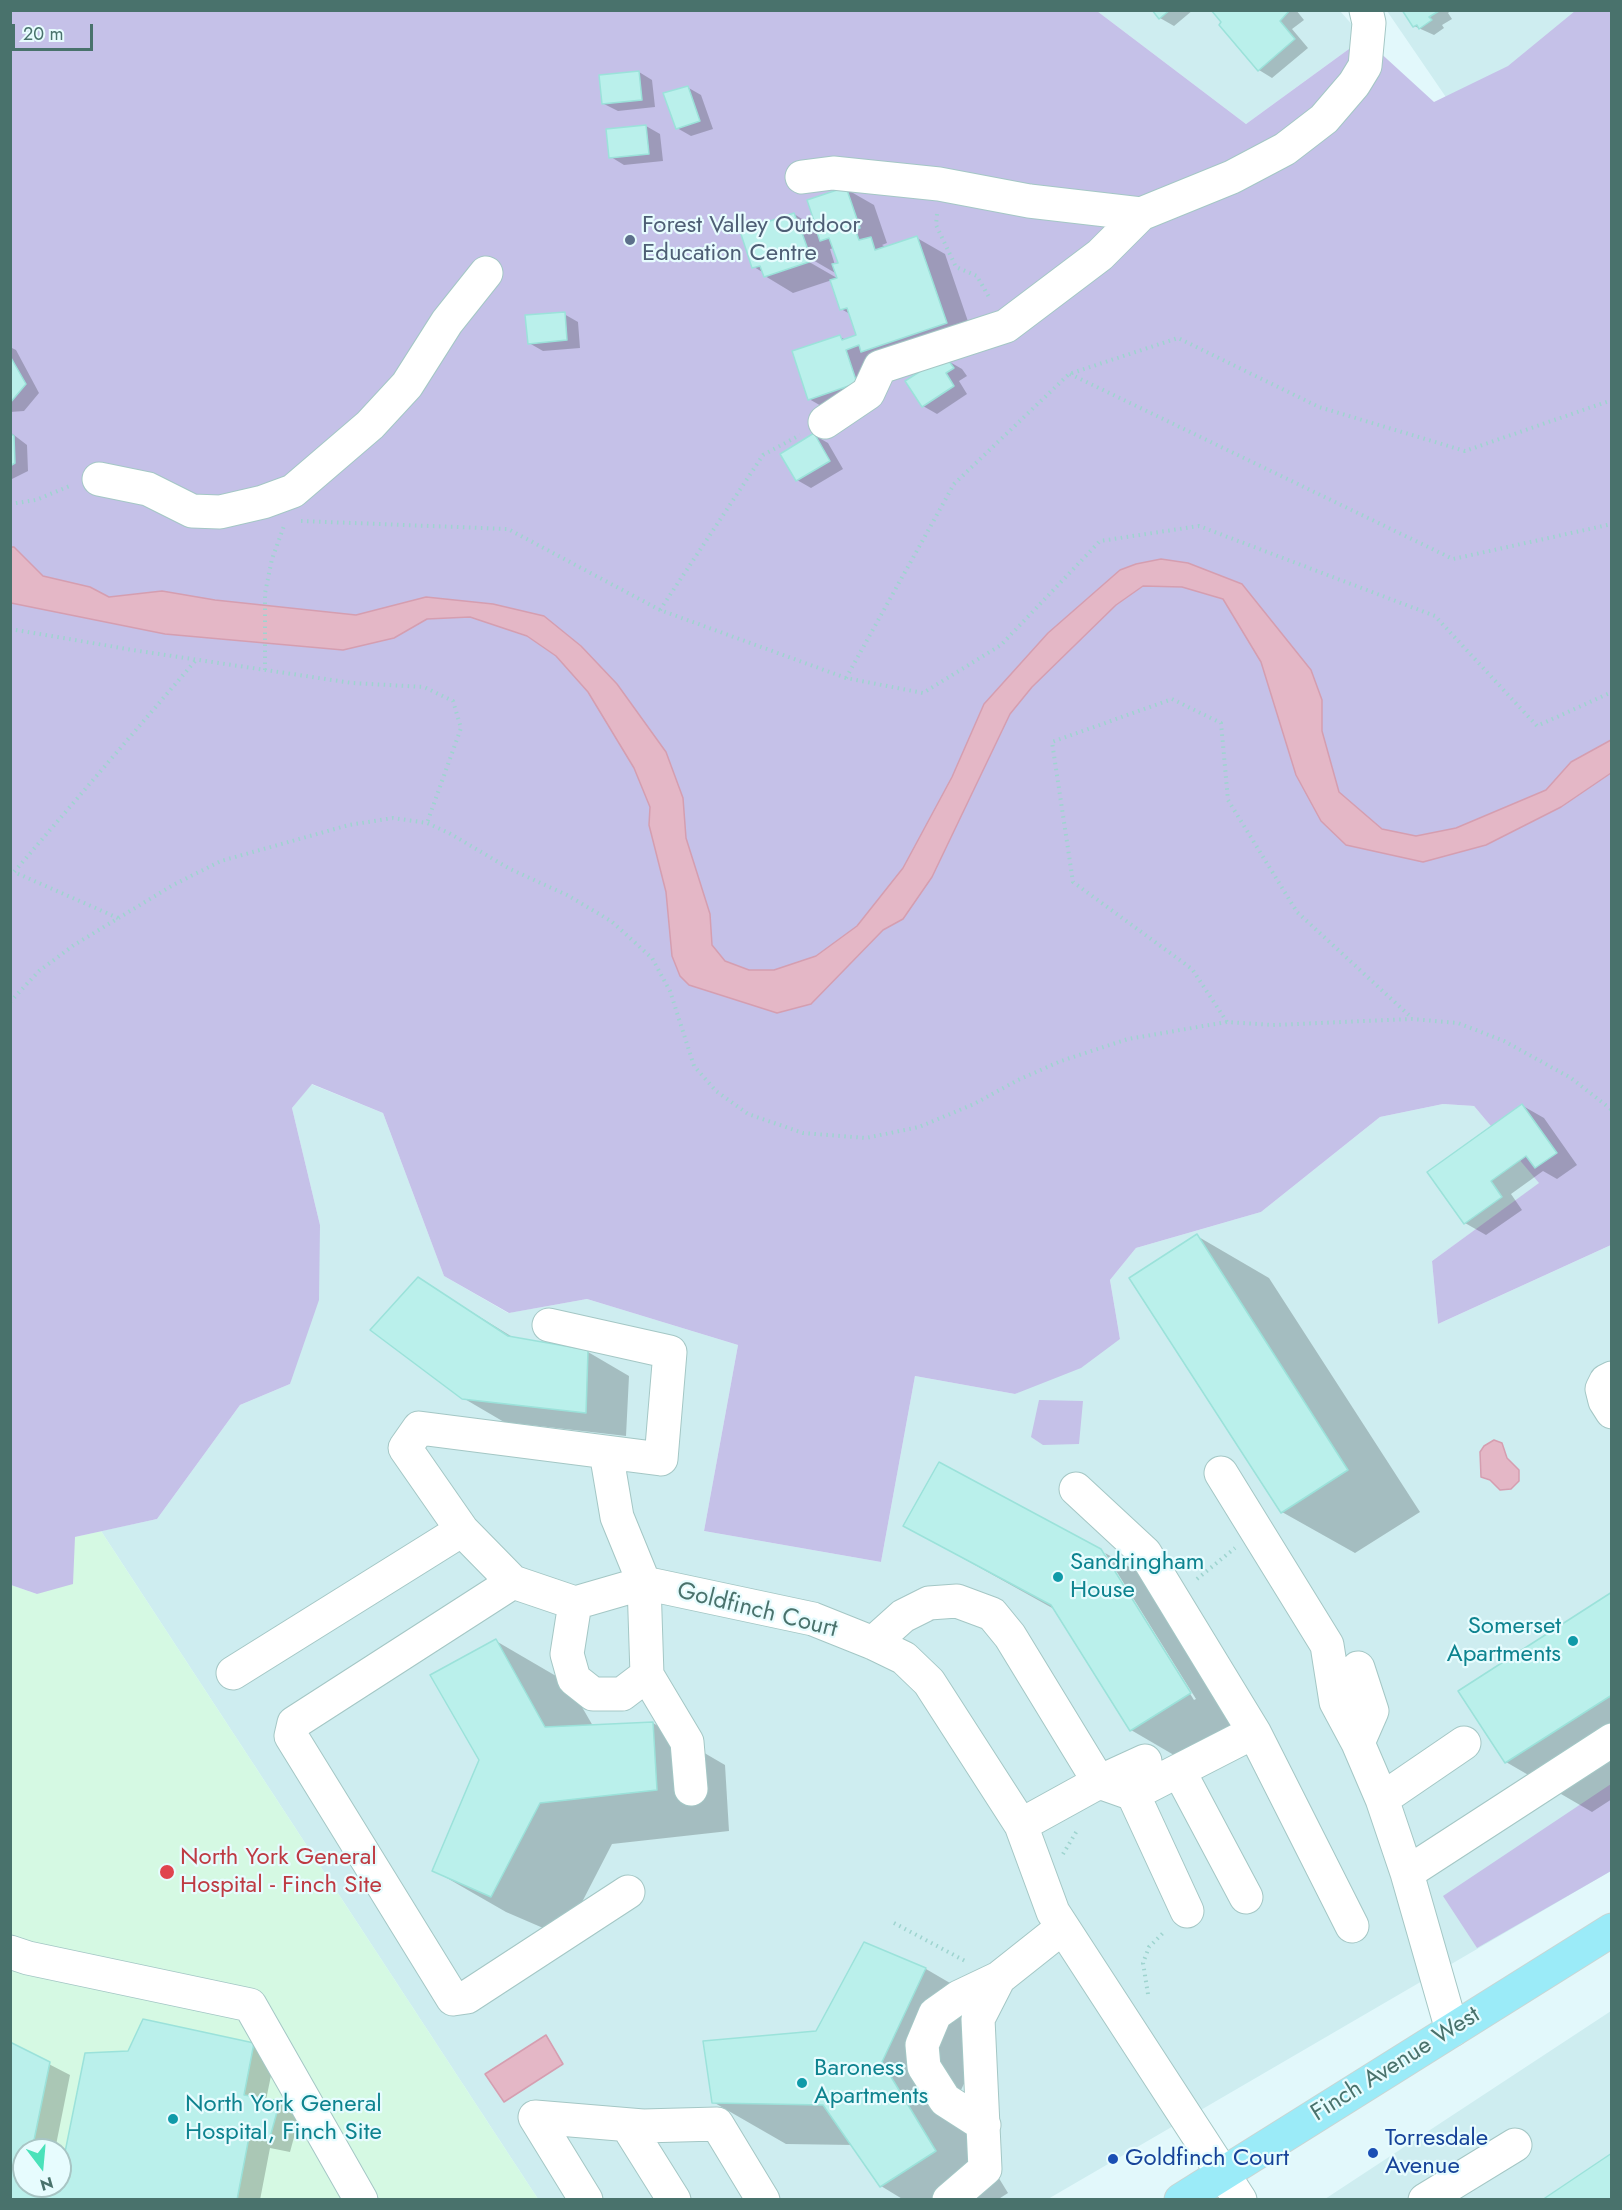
<!DOCTYPE html>
<html>
<head>
<meta charset="utf-8">
<style>
  body { margin:0 }
  #map { position:relative; width:1622px; height:2210px; overflow:hidden; background:#e2f8fb; font-family:Jost,sans-serif }
  canvas { display:block }
  .frame { position:absolute; inset:0; border:12px solid #49726c; pointer-events:none }
  .north { position:absolute; left:12px; top:2138px; width:60px; height:60px; box-sizing:border-box; background:#e7fcfe; border:2px solid #a8c5c4; border-radius:50%; rotate:164deg; font-size:16px; font-weight:700; line-height:24px; text-align:center; color:#49726c }
  .north::after { content:''; display:block; margin:auto; width:21px; height:27px; background:#4ae2ba; clip-path:polygon(50% 0,100% 100%,50% 72%,0 100%) }
  .scale { position:absolute; left:12px; top:24px; width:81px; height:27px; box-sizing:border-box; border:3px solid #49726c; border-top:0; padding-left:8px; font-size:18px; line-height:21px; white-space:nowrap; color:#49726c; -webkit-text-stroke:4px #e7fcfe; paint-order:stroke }
</style>
</head>
<body>
<div id="map">
<canvas width="1622" height="2210"></canvas>
<div class="frame"></div>
<div class="north">N</div>
<div class="scale">20 m</div>
</div>
<script>
const g = document.querySelector('canvas').getContext('2d');
g.lineJoin = 'round';
function fillPath(path, color) {
  g.fillStyle = color;
  g.fill(path, 'evenodd');
}
function shape(rows) {
  const path = new Path2D();
  for (const r of rows) {
    path.moveTo(r[0], r[1]);
    for (let i = 2; i < r.length; i += 2) path.lineTo(r[i], r[i + 1]);
  }
  return path;
}
function trace(path, color, width, dash) {
  g.strokeStyle = color;
  g.lineWidth = width;
  g.lineCap = dash ? 'butt' : 'round';
  g.setLineDash(dash || []);
  g.stroke(path);
}
function drawText(font, color, halo, rows, align = 'center') {
  g.font = font + ' Jost,sans-serif';
  g.lineWidth = 4.5;
  g.setLineDash([]);
  g.textBaseline = 'middle';
  g.strokeStyle = halo;
  g.fillStyle = color;
  for (const [text, x, y, turn = 0] of rows) {
    g.save();
    g.translate(x, y);
    g.rotate((+turn || 0) * Math.PI / 180);
    g.textAlign = isNaN(turn) ? turn : align;
    if (halo) g.strokeText(text, 0, 0);
    g.fillText(text, 0, 0);
    g.restore();
  }
}
const residential = shape([
  [1097,11,1340,11,1364,38,1246,124],
  [1387,11,1611,11,1478,144],
  [311,1084,383,1113,444,1276,508,1313,587,1299,738,1345,704,1531,881,1562,915,1376,1015,1394,1120,1339,1110,1280,1136,1248,1261,1212,1380,1117,1443,1104,1474,1106,1540,1183,1432,1261,1438,1324,1611,1245,1611,1871,1048,2199,538,2199,101,1531,157,1519,240,1405,290,1384,320,1225,292,1108],
  [1611,2011,1611,2199,1325,2199]
]);
const medical = shape([
  [101,1531,538,2199,11,2200,11,1585,37,1594,75,1537],
  [24,2150,60,2150,60,2186,24,2186]
]);
const green = shape([
  [11,11,1097,11,1246,124,1364,38,1434,102,1508,66,1575,11,1611,11,1611,1245,1438,1324,1432,1261,1539,1183,1474,1106,1443,1104,1380,1117,1261,1212,1136,1248,1110,1280,1120,1339,1081,1368,1015,1394,915,1376,881,1562,704,1531,738,1345,587,1299,509,1313,444,1276,383,1113,312,1084,292,1108,320,1225,319,1300,290,1384,240,1405,157,1519,75,1537,73,1584,37,1594,11,1585],
  [1039,1400,1083,1401,1079,1444,1043,1445,1031,1437],
  [1611,1784,1611,1871,1477,1948,1443,1896]
]);
const water = shape([
  [11,547,14,547,43,576,90,587,109,597,162,591,215,600,356,615,426,597,493,604,544,616,581,646,617,684,666,752,683,798,686,838,710,914,712,945,725,961,749,970,774,970,816,956,857,926,903,868,952,777,984,704,1048,633,1120,570,1136,564,1161,559,1188,563,1242,584,1311,670,1322,700,1322,731,1339,792,1382,829,1416,836,1456,828,1546,790,1571,762,1611,740,1611,773,1561,807,1486,845,1423,862,1346,845,1321,821,1296,775,1261,662,1223,599,1182,587,1143,586,1116,605,1032,687,1010,714,932,877,903,919,883,930,811,1004,777,1013,689,985,680,976,672,956,666,892,649,825,650,807,634,768,588,692,556,656,527,636,470,617,427,619,394,638,343,650,165,634,11,603,11,547],
  [1494,1440,1502,1443,1507,1458,1519,1470,1519,1481,1511,1489,1500,1490,1490,1480,1481,1477,1480,1452,1484,1446,1494,1440],
  [546,2035,563,2064,504,2102,485,2074,546,2035]
]);
const shadow = shape([
  [1154,10,1193,10,1174,26,1160,18],
  [1213,10,1296,10,1304,20,1292,29,1308,48,1272,78,1259,70],
  [1404,10,1451,10,1448,13,1452,19,1442,25,1444,28,1434,35,1414,26],
  [639,72,652,80,655,107,618,111,604,104],
  [687,87,701,95,713,129,691,136,677,128],
  [646,126,660,134,663,161,624,165,611,157],
  [846,189,874,205,887,243,882,245,887,248,917,238,945,254,974,339,873,366,884,399,837,415,809,399,840,337,846,340,858,336,850,314,841,309,832,280,793,293,765,276,764,273,754,267,794,214,810,224,816,222],
  [834,248,840,264,835,265,830,249],
  [806,256,837,274,837,278,804,259],
  [564,314,578,322,580,348,543,351,529,343],
  [10,347,16,350,39,393,24,411,10,412],
  [948,361,962,369,967,376,959,381,967,394,937,414,923,406],
  [10,432,27,445,28,471,10,480],
  [814,435,828,443,843,469,811,488,797,480],
  [1523,1106,1544,1118,1577,1165,1557,1179,1543,1171,1511,1194,1522,1210,1486,1235,1465,1223],
  [1197,1236,1269,1278,1420,1512,1355,1553,1282,1512],
  [418,1279,514,1338,588,1352,629,1376,626,1436,504,1422,463,1398],
  [939,1464,1103,1552,1101,1552,1194,1700,1196,1699,1105,1553,1173,1592,1263,1735,1203,1772,1131,1730,1054,1609,905,1526],
  [1612,1593,1612,1799,1592,1812,1506,1762],
  [496,1641,568,1683,593,1726,653,1723,725,1765,729,1831,612,1844,564,1937,506,1912,433,1870,480,1759],
  [865,1944,926,1969,998,2011,954,2105,1008,2193,997,2200,904,2200,881,2186,853,2145,786,2144,713,2102,817,2033],
  [10,2044,70,2075,55,2150,24,2150,24,2186,60,2186,60,2173,254,2044,275,2056,266,2100,279,2102,300,2115,290,2152,270,2148,260,2200,10,2200]
]);
const building = shape([
  [1152,10,1170,10,1159,19,1152,10],
  [1211,10,1290,10,1280,21,1295,39,1258,71,1219,25,1221,22,1211,10],
  [1402,10,1439,10,1439,11,1429,17,1432,20,1419,29,1417,25,1413,27,1402,10],
  [639,71,642,100,602,104,599,75,639,71],
  [688,86,700,121,676,129,663,93,688,86],
  [646,125,649,154,609,158,606,129,646,125],
  [846,187,860,228,855,229,859,240,871,237,875,250,917,236,947,323,861,352,859,345,846,350,857,383,808,400,792,351,840,335,842,340,856,335,847,308,840,310,830,280,837,278,832,264,838,263,829,238,820,241,816,229,802,233,812,261,764,277,760,266,752,268,740,231,794,213,799,226,814,221,807,200,846,187],
  [565,312,567,340,528,344,525,315,565,312],
  [10,356,26,384,10,403,10,356],
  [938,360,948,360,954,368,946,373,954,386,922,407,905,381,938,360],
  [10,433,14,436,15,463,10,466,10,433],
  [814,433,830,461,796,481,780,454,814,433],
  [1522,1104,1557,1153,1535,1168,1526,1156,1491,1181,1502,1197,1464,1224,1427,1172,1522,1104],
  [1197,1234,1348,1470,1281,1513,1129,1278,1197,1234],
  [418,1277,508,1336,588,1350,586,1413,462,1399,370,1330,418,1277],
  [939,1462,1101,1549,1191,1693,1130,1731,1051,1605,903,1526,939,1462],
  [1612,1592,1612,1695,1505,1763,1458,1691,1612,1592],
  [496,1639,545,1727,653,1722,657,1790,540,1803,491,1897,432,1871,479,1760,430,1675,496,1639],
  [864,1942,926,1968,882,2062,936,2151,880,2187,823,2105,712,2103,703,2041,816,2031,864,1942],
  [143,2019,254,2043,244,2095,280,2101,269,2141,249,2137,237,2200,10,2200,10,2042,50,2062,32,2150,24,2150,24,2186,60,2186,60,2171,61,2172,85,2053,128,2051,143,2019],
  [1612,2153,1612,2200,1542,2200,1612,2153]
]);
const path = shape([
  [937,214,936,225,956,267,977,276,990,299],
  [1070,374,1453,559,1612,524],
  [10,504,36,500,72,485],
  [301,521,508,529,660,610,846,678,923,693,1001,645,1100,541,1199,526,1435,616,1537,726,1612,692],
  [660,610,763,455,800,435],
  [10,629,139,651,352,683,424,687,453,701,461,728,427,823],
  [265,670,265,593,272,559,284,526],
  [846,678,954,484,1069,374,1178,338,1319,407,1465,451,1612,400],
  [118,918,14,872,196,660],
  [10,1002,39,971,74,945,173,885,221,861,349,825,393,818,427,823,449,833,510,869,567,895,611,921,652,958,670,991,694,1066,716,1091,748,1114,803,1133,866,1138,919,1127,974,1104,1018,1080,1061,1061,1128,1039,1227,1022,1273,1025,1412,1019,1458,1023,1504,1041,1571,1078,1612,1110],
  [1227,1022,1192,969,1073,882,1052,742,1172,699,1221,723,1228,800,1297,912,1412,1018],
  [1197,1579,1235,1548],
  [1063,1854,1078,1829],
  [894,1923,967,1962],
  [1148,1994,1143,1963,1149,1947,1165,1931]
]);
const minor = shape([
  [802,177,833,173,939,184,1029,201,1141,214],
  [825,422,868,393,880,367,1006,326,1100,255,1141,214,1232,177,1285,149,1324,119,1354,84,1365,66,1369,23,1366,10],
  [99,479,148,489,192,511,220,512,263,502,293,491,370,425,407,385,447,322,486,273],
  [549,1325,670,1352,661,1459,419,1428,405,1448,462,1530,513,1582,294,1723,291,1736,453,1999,467,1997,628,1892],
  [1612,1378,1606,1381,1602,1389,1605,1401,1612,1412],
  [606,1452,617,1517,644,1583,647,1675,687,1742,691,1789],
  [1221,1473,1327,1645,1336,1702,1358,1743,1382,1799],
  [1076,1489,1145,1553,1254,1732],
  [513,1582,575,1603,644,1583,813,1619,873,1643,904,1658,929,1682,1021,1825,1053,1912,1240,2200],
  [575,1603,567,1654,574,1679,593,1694,622,1694,647,1675],
  [873,1643,903,1616,929,1603,957,1601,992,1614,1010,1636,1099,1782,1133,1794,1187,1911],
  [233,1673,462,1530],
  [1358,1743,1372,1711,1358,1668],
  [1179,1771,1246,1897],
  [1133,1794,1254,1732,1352,1926],
  [1021,1825,1099,1782,1145,1761],
  [1407,1873,1382,1799,1464,1743],
  [10,1952,28,1958,250,2005,361,2200],
  [1452,2030,1407,1873,1612,1740],
  [627,2125,674,2200],
  [984,2125,945,2100,924,2067,922,2045,935,2014,959,1997,999,1978],
  [586,2200,535,2117,643,2126,717,2124,763,2200],
  [949,2200,985,2169,978,2019,999,1978,1062,1928],
  [1425,2200,1515,2145]
]);
const major = shape([
  [1181,2200,1612,1930]
]);
const markers = [
  [630,240,6,"#5c6f8a"],
  [1058,1577,6,"#0f9aa8"],
  [1573,1641,6,"#0f9aa8"],
  [167,1872,8,"#e0444e"],
  [802,2083,6,"#0f9aa8"],
  [173,2119,6,"#0f9aa8"],
  [1373,2153,6,"#1a4fb4"],
  [1113,2159,6,"#1a4fb4"]
];
const serviceNames = [
  ["Forest Valley Outdoor",642,226],
  ["Education Centre",642,254]
];
const cultureNames = [
  ["Sandringham",1070,1563],
  ["House",1070,1591],
  ["Somerset",1561,1627,"right"],
  ["Apartments",1561,1655,"right"],
  ["Baroness",814,2069],
  ["Apartments",814,2097],
  ["North York General",185,2105],
  ["Hospital, Finch Site",185,2133]
];
const streetNames = [
  ["Goldfinch Court",757,1611,14],
  ["Finch Avenue West",1396,2065,-32]
];
const healthNames = [
  ["North York General",180,1858],
  ["Hospital - Finch Site",180,1886]
];
const transitNames = [
  ["Torresdale",1385,2139],
  ["Avenue",1385,2167],
  ["Goldfinch Court",1125,2159]
];
fillPath(residential, '#ceedf0');
fillPath(medical, '#d5f9e3');
fillPath(green, '#c5c1e8');
fillPath(water, '#e4b7c6');
trace(water, '#d59eb0', 1.5);
fillPath(shadow, '#0003');
fillPath(building, '#baf0eb');
trace(building, '#9be2da', 1.5);
trace(minor, '#a4c7c5', 35);
trace(major, '#c8d5d3', 35);
trace(path, '#9ed4cf', 4, [1.5, 4.5]);
trace(minor, '#fff', 33);
trace(major, '#9bebf8', 33);
for (const [x, y, r, color] of markers) {
  const dot = new Path2D();
  dot.arc(x, y, r, 0, 2 * Math.PI);
  g.fillStyle = color;
  g.fill(dot);
  trace(dot, '#e7fcfe', 2);
}
drawText('24px', '#4e5e75', '#e7fcfe', serviceNames, 'left');
drawText('24px', '#0d838f', '#e7fcfe', cultureNames, 'left');
drawText('24px', '#49726c', '#e7fcfe', streetNames);
drawText('24px', '#be3a42', '#e7fcfe', healthNames, 'left');
drawText('24px', '#164399', '#e7fcfe', transitNames, 'left');
</script>
</body>
</html>
